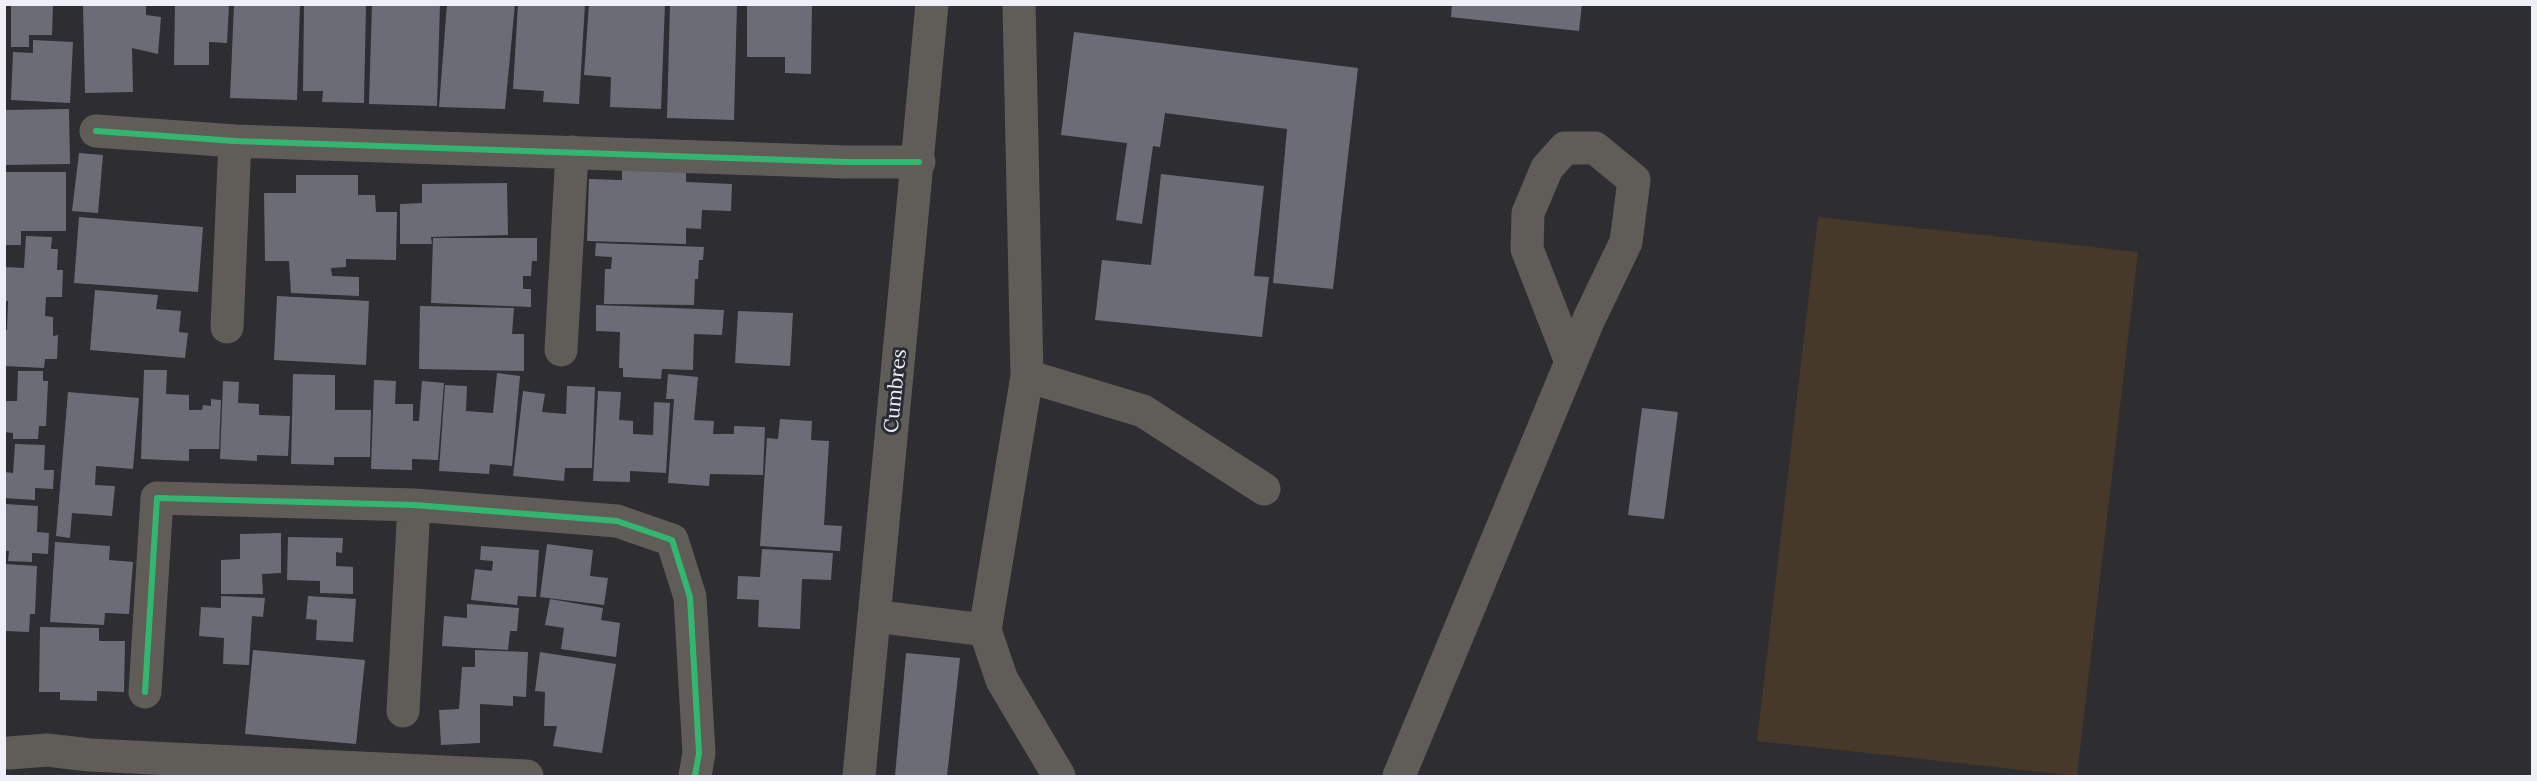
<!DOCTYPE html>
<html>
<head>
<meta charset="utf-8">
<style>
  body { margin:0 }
  #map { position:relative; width:2537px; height:781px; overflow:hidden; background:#2d2d32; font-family:Lora,serif }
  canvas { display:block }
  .frame { position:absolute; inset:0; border:6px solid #eff0f7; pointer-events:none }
</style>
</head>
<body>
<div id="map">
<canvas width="2537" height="781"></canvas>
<div class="frame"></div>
</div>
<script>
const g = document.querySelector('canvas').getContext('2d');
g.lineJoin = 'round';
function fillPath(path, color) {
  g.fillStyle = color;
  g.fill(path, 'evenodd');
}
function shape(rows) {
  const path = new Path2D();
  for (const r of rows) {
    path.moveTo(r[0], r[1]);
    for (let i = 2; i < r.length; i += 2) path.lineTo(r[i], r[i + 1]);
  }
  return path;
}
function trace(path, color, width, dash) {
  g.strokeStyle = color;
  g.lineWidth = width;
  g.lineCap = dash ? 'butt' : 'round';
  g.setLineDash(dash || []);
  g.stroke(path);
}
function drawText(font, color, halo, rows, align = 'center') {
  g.font = font + ' Lora,serif';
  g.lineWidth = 6;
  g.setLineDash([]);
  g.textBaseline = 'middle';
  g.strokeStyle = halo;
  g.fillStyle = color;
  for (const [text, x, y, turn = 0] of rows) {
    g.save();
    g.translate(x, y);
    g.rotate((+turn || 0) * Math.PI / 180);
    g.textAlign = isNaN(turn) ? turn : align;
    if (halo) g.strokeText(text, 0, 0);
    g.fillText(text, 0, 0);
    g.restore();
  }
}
const green = shape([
  [1818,217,2138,252,2077,776,1757,741]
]);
const building = shape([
  [11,4,53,4,52,35,29,35,29,47,11,47],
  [83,4,146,4,146,15,161,17,158,54,132,48,133,92,85,93],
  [175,4,229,4,227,43,209,42,209,65,174,65],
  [234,4,300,4,297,100,230,98],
  [304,4,366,4,364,103,322,102,323,91,303,91],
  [372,4,440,4,437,106,369,104],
  [447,4,515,4,505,109,439,107],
  [518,4,585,4,579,104,543,102,544,91,513,89],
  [589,4,665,4,661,109,610,107,611,77,584,75],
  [670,4,737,4,734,120,667,118],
  [747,4,812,4,811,74,785,73,785,57,747,57],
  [1452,4,1582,4,1579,31,1451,17],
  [1074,32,1358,68,1333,289,1273,283,1287,129,1165,113,1160,147,1153,146,1142,224,1116,220,1127,143,1061,135],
  [33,40,73,42,70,103,11,100,13,52,33,53],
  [69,109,70,164,4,165,4,110],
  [79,153,103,155,98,213,72,211],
  [622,168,686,170,686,182,732,184,731,211,702,210,701,229,686,228,686,244,587,241,589,179,622,180],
  [4,172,66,172,66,231,21,231,21,245,4,245],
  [1161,174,1264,186,1254,276,1269,277,1262,337,1095,320,1102,260,1151,265],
  [296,175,358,175,358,195,375,195,376,212,397,212,396,260,346,259,346,267,331,268,332,276,359,277,359,296,291,293,289,261,265,261,264,193,296,193],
  [507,183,508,235,431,237,432,244,400,244,400,204,422,203,422,184],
  [79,217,203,227,198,292,74,283],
  [26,236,52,237,51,249,58,249,57,270,63,270,62,297,46,297,45,316,53,317,53,336,58,335,57,359,45,359,44,368,4,366,4,330,7,330,8,301,4,301,4,267,24,268],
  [433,238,537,238,537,261,532,261,531,276,523,276,523,289,531,289,531,307,431,303],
  [596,243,704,247,703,260,699,260,698,279,695,279,694,305,604,304,605,269,611,269,612,257,595,256],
  [95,290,158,295,156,309,181,311,179,332,188,333,185,358,90,350],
  [277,296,369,301,366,365,274,360],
  [596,305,724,310,722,335,694,334,693,370,662,369,661,379,623,377,623,368,619,368,620,332,596,331],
  [420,306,514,308,512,334,524,334,524,371,419,369],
  [738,311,793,313,790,366,735,363],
  [144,370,167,370,166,394,189,395,189,410,202,410,203,405,211,406,211,399,221,400,219,449,189,449,189,461,141,459],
  [18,371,43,371,43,381,48,381,46,426,39,426,38,439,13,439,13,433,4,432,4,401,17,401],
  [497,373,520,376,512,466,490,464,489,474,439,471,445,385,467,386,466,411,493,413],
  [293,374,335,375,335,410,371,410,370,457,334,457,334,465,291,464],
  [668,374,698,377,694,420,714,421,713,434,734,434,734,426,765,427,763,475,710,474,709,486,668,483,674,399,666,399],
  [374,380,396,381,395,404,413,404,413,421,419,421,422,381,444,383,438,460,412,459,412,470,371,469],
  [223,381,239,382,238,403,259,404,259,415,290,416,288,456,257,455,257,461,220,459],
  [567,386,595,387,592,468,565,468,564,481,513,476,523,391,545,394,542,412,566,414],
  [598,391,621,392,619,420,633,421,633,434,653,435,654,402,670,403,666,473,630,471,630,482,593,481],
  [68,392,139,398,133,469,96,466,95,485,115,486,112,516,72,513,70,538,56,536],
  [1642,408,1678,412,1664,519,1628,515],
  [780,419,812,421,811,440,829,441,824,525,842,526,840,551,760,546,767,438,778,439],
  [15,444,45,445,44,470,54,470,53,489,35,488,35,500,4,498,4,472,13,473],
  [5,504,38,506,37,532,49,533,48,554,32,553,32,562,8,561,9,551,4,551],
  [281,533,281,573,262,574,263,594,221,594,221,560,240,559,240,534],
  [288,537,343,538,342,553,336,552,336,566,353,567,353,594,320,593,320,581,287,580],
  [55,542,110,546,109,560,133,562,129,614,105,613,104,625,50,622],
  [547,544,593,550,590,576,608,578,604,605,540,597],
  [481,546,539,550,536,597,518,596,517,605,471,600,475,569,492,571,493,561,480,560],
  [762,549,833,553,831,580,802,579,800,629,758,627,759,600,737,599,738,576,760,577],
  [4,564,37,566,35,614,30,614,29,632,5,631],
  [221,596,265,598,263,617,252,616,249,665,223,664,224,638,199,636,201,607,221,608],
  [308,596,356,599,353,642,316,640,317,620,306,619],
  [550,599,603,608,601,620,620,623,616,657,561,649,564,628,545,625],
  [467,604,519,608,517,631,510,631,508,650,442,646,444,616,467,618],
  [40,627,99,628,99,641,125,641,124,692,97,691,97,701,60,700,60,692,39,692],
  [253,650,365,660,356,744,245,734],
  [475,650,528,652,526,697,513,696,513,706,480,704,480,743,441,745,439,710,459,709,462,667,475,667],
  [540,652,616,664,602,753,553,746,557,726,544,726,545,692,535,691],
  [906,653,960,658,947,776,895,776]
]);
const minor = shape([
  [96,131,235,141,846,162,919,162],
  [227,327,235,141],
  [561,350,572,152],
  [1027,376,1143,411,1264,489],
  [874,616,985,630,1002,680,1059,776],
  [985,630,1027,376,1019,4],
  [145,692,157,498,414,505,617,521,672,540,690,597,699,753,695,776],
  [403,711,414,505],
  [9,753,47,750,90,755,527,776],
  [859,776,932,4],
  [1399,776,1571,362,1589,319,1626,242,1634,180,1595,148,1565,148,1547,168,1528,213,1527,249,1571,362]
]);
const cycleway = shape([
  [96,131,235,141,846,162,919,162],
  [145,692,157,498,414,505,617,521,672,540,690,597,699,753,695,776]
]);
const streetNames = [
  ["Cumbres",896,391,-84]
];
fillPath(green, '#46392a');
fillPath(building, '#6b6c76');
trace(minor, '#605d59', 33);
trace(cycleway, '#33b770', 6);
drawText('20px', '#eff0f7', '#2a2c35', streetNames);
</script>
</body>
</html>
